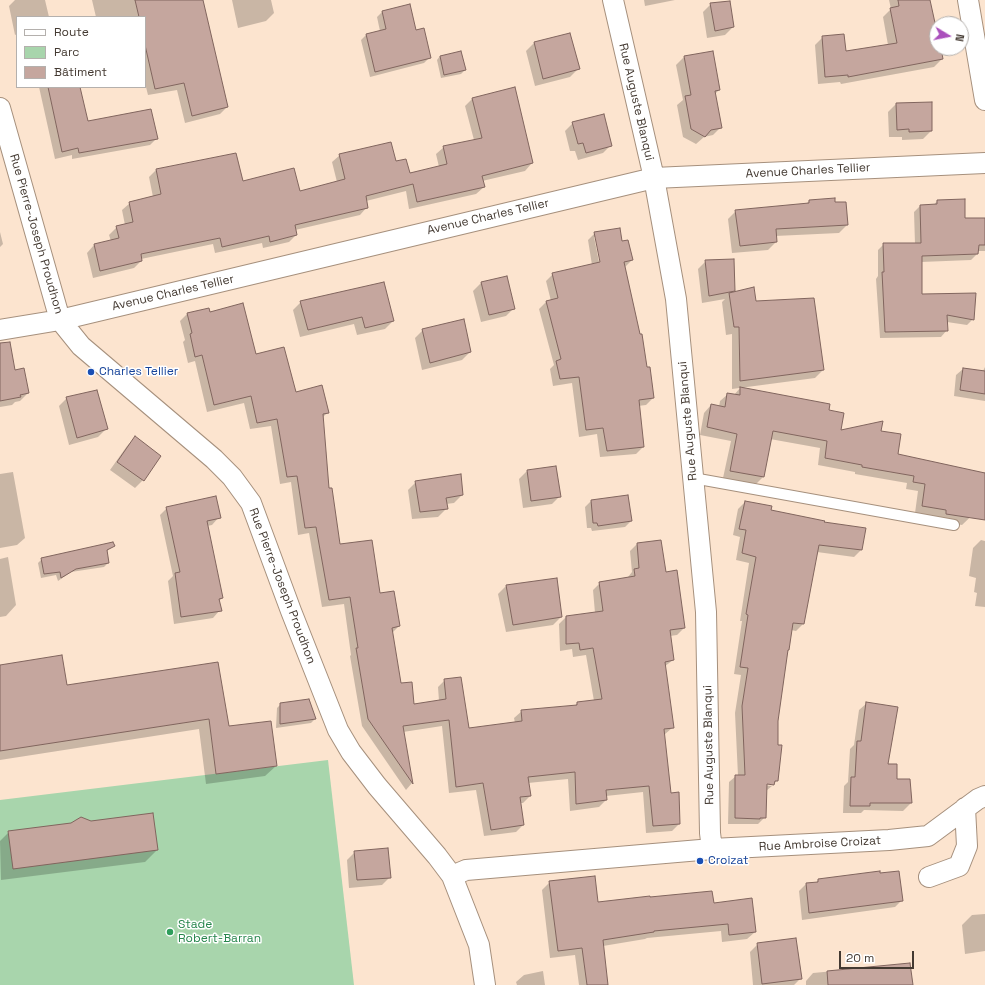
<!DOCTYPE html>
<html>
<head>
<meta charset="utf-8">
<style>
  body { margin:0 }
  #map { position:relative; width:985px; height:985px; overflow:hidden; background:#fce4cf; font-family:"Space Grotesk",sans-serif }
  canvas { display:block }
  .legend { position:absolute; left:16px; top:16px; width:130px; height:72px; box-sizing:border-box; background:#fff; border:1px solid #b4b0ad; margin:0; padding:5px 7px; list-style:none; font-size:12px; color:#433931 }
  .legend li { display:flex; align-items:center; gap:8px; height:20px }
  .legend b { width:20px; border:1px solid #b4b0ad }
  .north { position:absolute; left:929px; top:16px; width:40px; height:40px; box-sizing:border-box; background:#fff; border:1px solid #b4b0ad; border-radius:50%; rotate:100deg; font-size:11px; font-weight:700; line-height:16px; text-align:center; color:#433931 }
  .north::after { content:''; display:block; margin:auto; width:14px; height:18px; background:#aa50bc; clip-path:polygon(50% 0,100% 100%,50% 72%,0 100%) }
  .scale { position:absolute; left:839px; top:951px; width:75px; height:18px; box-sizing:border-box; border:2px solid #433931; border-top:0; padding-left:5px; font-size:12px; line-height:14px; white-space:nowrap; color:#433931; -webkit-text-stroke:3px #fff; paint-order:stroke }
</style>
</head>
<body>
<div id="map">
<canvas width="985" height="985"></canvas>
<ul class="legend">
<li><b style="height:5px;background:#fff"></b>Route</li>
<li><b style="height:11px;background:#a8d5ac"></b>Parc</li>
<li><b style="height:11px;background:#c5a69e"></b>Bâtiment</li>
</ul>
<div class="north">N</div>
<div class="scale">20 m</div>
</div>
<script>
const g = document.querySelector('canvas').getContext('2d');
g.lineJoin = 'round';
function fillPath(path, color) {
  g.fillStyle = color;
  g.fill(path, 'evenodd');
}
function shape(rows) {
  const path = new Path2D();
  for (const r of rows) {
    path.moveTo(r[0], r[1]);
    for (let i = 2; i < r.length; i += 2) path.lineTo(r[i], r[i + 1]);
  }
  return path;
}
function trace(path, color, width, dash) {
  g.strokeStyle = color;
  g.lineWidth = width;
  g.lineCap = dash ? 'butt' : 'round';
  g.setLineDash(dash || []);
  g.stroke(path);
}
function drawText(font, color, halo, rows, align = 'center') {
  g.font = font + ' "Space Grotesk",sans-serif';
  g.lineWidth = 3;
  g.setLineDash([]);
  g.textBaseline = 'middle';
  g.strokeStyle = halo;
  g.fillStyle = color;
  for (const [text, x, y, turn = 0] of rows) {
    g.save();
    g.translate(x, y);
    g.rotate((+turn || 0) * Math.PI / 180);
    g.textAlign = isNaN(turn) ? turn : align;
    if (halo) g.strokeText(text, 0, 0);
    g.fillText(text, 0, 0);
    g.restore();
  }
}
const green = shape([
  [328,760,354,985,0,985,0,800]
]);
const shadow = shape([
  [15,0,45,0,49,17,17,17,17,34,15,35,9,6],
  [92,0,202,0,227,107,220,114,185,123,177,90,148,95,145,83,145,17,96,17],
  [232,0,271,0,274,13,266,21,238,28],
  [644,0,675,0,645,6],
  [889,0,929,0,937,40,937,48,939,48,942,59,934,67,841,84,840,82,818,84,815,45,823,37,845,52,888,45,883,17,891,9],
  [711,4,733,27,725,35,707,38,703,12],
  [382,12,416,31,430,57,424,63,370,77,361,40,366,35,380,31,377,17],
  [569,34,578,69,570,77,535,86,526,51,534,43],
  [440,56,465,70,461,74,441,78,437,60],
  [684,57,719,90,715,94,721,127,713,135,704,137,696,144,683,137,677,105,683,100,676,65],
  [39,87,79,87,87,122,157,138,150,145,72,159,72,155,55,159],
  [472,99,532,163,525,171,482,181,484,187,476,194,409,209,406,191,366,201,367,207,360,215,295,230,296,235,289,242,263,248,262,243,215,253,213,244,141,259,141,261,134,268,93,278,87,253,94,245,111,241,109,235,117,227,125,225,122,210,130,203,153,197,149,177,156,170,235,154,242,182,299,192,337,182,332,162,340,155,395,162,410,174,439,167,436,154,444,147,474,140,465,106],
  [896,104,931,131,923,139,902,140,902,137,889,137,888,112],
  [573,123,611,145,603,153,578,160,575,151,570,151,565,131],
  [809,201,834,203,847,225,839,233,775,236,776,242,768,250,732,253,728,219,736,211,805,205],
  [937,201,964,219,985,219,985,251,977,251,977,254,971,260,921,262,921,295,973,319,967,325,947,322,947,330,941,337,880,338,876,279,878,276,878,250,884,244,915,244,914,212,920,206,933,206],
  [0,232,3,244,0,247],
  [595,233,622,243,632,260,625,267,653,398,646,405,638,406,643,447,636,454,600,457,597,434,579,437,572,383,553,386,550,369,554,365,539,309,546,302,551,301,546,281,553,274,592,265,588,240],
  [594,237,596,237,602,267,600,267],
  [706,261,734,291,731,293,755,302,823,370,815,378,732,389,732,334,726,335,722,302,725,299,702,303,698,269],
  [506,277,514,308,506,316,481,322,473,291,481,283],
  [301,302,393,321,385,329,357,335,354,324,300,337,293,310],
  [209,313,295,393,328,412,322,418,328,489,339,546,379,594,399,626,392,633,400,684,413,705,439,701,438,687,445,680,468,729,515,723,514,718,522,711,575,706,577,703,594,701,586,655,573,657,572,649,560,651,559,624,566,617,595,613,593,590,600,583,628,579,628,577,632,572,630,551,637,544,665,573,684,628,677,635,670,636,673,660,664,667,672,728,664,735,670,794,679,824,672,831,646,833,643,792,606,796,606,800,599,807,570,811,568,779,528,783,530,796,523,803,520,803,523,825,516,832,484,836,476,790,449,793,442,726,403,732,412,783,406,790,362,726,350,656,351,655,344,604,322,607,309,533,298,535,291,482,280,484,271,426,250,429,244,403,207,412,195,361,188,363,183,342,185,340,180,321,187,314],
  [423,330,470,352,462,360,422,370,415,338],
  [985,367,985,401,954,396,956,375,963,369,983,371],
  [0,368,28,393,20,401,15,402,12,405,0,407],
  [740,388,829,405,828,411,840,432,880,431,896,455,983,473,985,472,985,503,962,525,939,521,940,517,915,513,918,491,906,489,907,483,855,474,855,472,818,465,820,448,770,439,763,477,756,484,723,478,731,441,700,435,704,413,711,405,719,407,720,401,728,394,734,395],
  [67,398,106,429,98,437,69,445,59,406],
  [135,438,160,456,143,480,135,488,110,470,127,446],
  [527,471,560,496,552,504,523,508,519,479],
  [13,472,25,538,17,545,0,548,0,474],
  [416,482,462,495,454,503,446,504,446,509,438,517,412,519,408,490],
  [591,501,631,521,625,527,592,531,591,528,587,528,585,507],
  [745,502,770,510,823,523,861,550,854,557,817,552,803,624,796,631,791,630,777,721,777,780,772,785,772,784,763,783,762,785,772,786,766,791,765,817,758,824,728,824,729,782,736,776,738,776,735,713,741,675,734,674,742,621,740,621,749,563,736,560,740,537,733,535,738,509],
  [167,508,219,517,212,525,207,526,222,598,219,601,220,610,213,618,174,624,168,581,173,576,160,515],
  [981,540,985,541,985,607,975,606,977,593,974,592,976,578,969,576,973,548],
  [114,545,106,552,108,563,104,567,71,572,58,581,56,575,41,578,38,563,42,559],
  [8,557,16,605,6,616,0,617,0,559],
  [556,579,561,617,553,625,506,632,498,594,506,586],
  [217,663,228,728,276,766,265,776,206,784,199,729,0,760,0,666,66,686],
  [308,700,315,719,311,723,276,728,277,708,281,704],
  [867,703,886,765,896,780,909,780,911,803,903,811,864,810,861,813,843,813,844,786,848,782,850,749,854,745,859,710],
  [9,832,157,850,145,862,1,880,0,841],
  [355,852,390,877,382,885,349,888,347,860],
  [818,880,902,900,895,907,802,920,799,891,806,884,816,883],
  [550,882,597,904,649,899,713,904,755,932,747,939,722,942,721,931,647,938,645,939,603,946,592,985,579,985,575,955,550,958,542,890],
  [985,914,985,951,965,954,962,925,972,915],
  [758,944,800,979,794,985,753,985,750,952],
  [909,964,912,985,806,985,806,981,813,973],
  [543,971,545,985,517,985,516,982,524,975]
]);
const building = shape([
  [135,0,203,0,228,107,192,116,184,83,155,89,145,45,145,17,139,17,135,0],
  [898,0,930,0,937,32,937,48,941,48,943,59,848,77,848,75,825,77,822,36,844,34,846,51,897,43,890,8,899,6,898,0],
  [730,1,734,27,715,31,710,3,730,1],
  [410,4,416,30,424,28,431,58,375,72,366,34,386,29,382,11,410,4],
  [570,33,580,69,543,79,534,42,570,33],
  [461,51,466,70,444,75,440,56,461,51],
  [713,51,720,90,715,91,722,128,711,130,705,137,691,129,685,96,691,95,684,56,713,51],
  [48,87,80,87,88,121,151,109,158,139,79,153,78,148,62,152,48,87],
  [515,87,533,163,482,176,485,187,417,202,413,184,366,196,368,208,295,225,297,235,270,242,269,236,222,247,220,238,141,254,142,261,100,271,94,244,119,238,116,226,133,222,129,202,161,194,156,169,236,153,243,181,294,168,300,191,345,179,339,154,391,142,396,161,406,159,410,173,447,164,443,146,482,138,472,98,515,87],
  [932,102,932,131,909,132,909,129,897,130,896,103,932,102],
  [604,114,612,146,586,153,583,143,578,144,572,122,604,114],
  [835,198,835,202,846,202,848,225,776,229,777,242,740,246,735,210,809,203,809,200,835,198],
  [965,199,965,218,985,218,985,245,979,245,978,254,922,256,922,294,976,293,974,320,947,315,948,331,885,332,882,272,884,272,883,243,921,243,920,205,937,204,937,200,965,199],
  [620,228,622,241,628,240,633,260,624,262,640,334,642,334,647,367,650,367,654,398,639,400,644,447,607,451,603,428,586,430,579,377,560,379,556,361,561,359,546,301,558,298,552,273,600,262,594,232,620,228],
  [734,259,735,291,709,296,705,260,734,259],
  [507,276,515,309,489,315,481,282,507,276],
  [384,282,394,321,365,328,362,317,308,330,300,301,384,282],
  [754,287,756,301,814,298,824,370,740,381,739,327,734,327,729,293,754,287],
  [243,303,256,354,284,347,296,392,322,385,329,413,323,414,329,488,332,488,340,544,372,540,380,593,394,591,400,626,392,628,401,683,412,682,414,704,446,699,444,679,461,677,469,728,522,721,521,710,577,705,577,702,602,699,593,648,580,650,579,643,566,644,566,616,603,611,599,582,635,576,634,569,639,568,637,543,661,540,666,572,677,570,685,628,670,630,674,660,665,662,674,728,664,729,671,793,679,792,680,824,653,826,649,786,606,790,607,800,576,804,575,772,528,777,531,796,520,797,524,825,491,830,483,783,456,787,449,720,403,726,413,784,368,719,356,648,358,648,350,597,329,600,316,527,305,528,297,476,287,477,277,419,257,423,251,396,214,405,202,355,195,357,190,334,192,333,187,313,209,308,210,312,243,303],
  [464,319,471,352,430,363,422,329,464,319],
  [10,342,15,370,24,368,29,393,20,395,21,397,0,401,0,343,10,342],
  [963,368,985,371,985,394,960,390,963,368],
  [740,387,830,404,829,410,844,413,841,430,883,421,881,431,901,434,898,454,985,473,985,520,946,514,946,510,922,506,925,484,913,482,914,476,862,467,862,465,825,458,827,441,773,431,764,477,730,471,737,434,707,427,711,404,725,407,727,393,740,395,740,387],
  [97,390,108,429,77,438,66,397,97,390],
  [135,436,161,456,144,481,117,462,135,436],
  [556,466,561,497,531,501,527,470,556,466],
  [461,474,463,495,446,498,448,509,420,512,415,481,461,474],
  [628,495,632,521,598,526,597,523,593,523,591,500,628,495],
  [216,496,221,518,207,521,223,598,219,599,222,611,181,617,175,573,180,572,166,507,216,496],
  [745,501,772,506,771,510,825,521,824,522,866,528,862,550,819,545,804,624,793,623,789,650,788,650,778,721,778,745,782,745,778,781,775,781,774,785,767,784,766,818,760,818,760,819,735,818,735,775,745,775,742,706,748,668,740,667,748,615,746,614,756,557,742,553,746,530,739,529,745,501],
  [113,542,115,546,107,550,109,563,76,569,61,578,60,572,44,574,41,558,113,542],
  [557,578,562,617,513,625,506,585,557,578],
  [62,655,67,685,218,662,229,726,271,721,277,766,216,774,209,719,0,751,0,665,62,655],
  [309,699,316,719,280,724,280,703,309,699],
  [866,702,898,707,888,764,897,764,897,779,910,779,912,803,870,803,870,806,850,806,851,777,855,777,857,741,861,741,866,702],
  [153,813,158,850,13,869,8,831,71,823,81,817,91,821,153,813],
  [388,848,391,878,357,880,354,851,388,848],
  [880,871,880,873,899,871,903,901,809,913,806,883,818,882,818,879,880,871],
  [595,876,598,902,650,896,650,897,712,891,714,903,752,898,756,932,729,935,728,924,654,931,654,932,603,940,608,985,587,985,582,948,558,951,549,881,595,876],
  [796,938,802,979,762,984,757,943,796,938],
  [910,963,913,985,828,985,827,971,910,963]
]);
const lane = shape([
  [693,478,954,525]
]);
const street = shape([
  [613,0,654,178,676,299,706,612,710,833,712,849],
  [968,0,985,100],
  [0,108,60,320,81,346,214,459,232,477,251,503,291,611,338,730,351,752,377,786,437,856,452,876,479,945,485,985],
  [0,330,60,320,654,178,985,163],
  [452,876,466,870,712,849,889,840,928,836,978,799,985,796],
  [929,877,959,866,967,846,965,808]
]);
const markers = [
  [91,372,4,"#1a4fb4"],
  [700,861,4,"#1a4fb4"],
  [170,932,4,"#2e9e5b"]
];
const streetNames = [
  ["Rue Auguste Blanqui",636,102,77],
  ["Avenue Charles Tellier",808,171,-3],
  ["Avenue Charles Tellier",488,217,-13],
  ["Rue Pierre-Joseph Proudhon",36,234,74],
  ["Avenue Charles Tellier",173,293,-13],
  ["Rue Auguste Blanqui",688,421,-95],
  ["Rue Pierre-Joseph Proudhon",282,586,69],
  ["Rue Auguste Blanqui",709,745,-91],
  ["Rue Ambroise Croizat",820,844,-3]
];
const transitNames = [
  ["Charles Tellier",99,372],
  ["Croizat",708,861]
];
const leisureNames = [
  ["Stade",178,925],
  ["Robert-Barran",178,939]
];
fillPath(green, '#a8d5ac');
fillPath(shadow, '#0003');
fillPath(building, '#c5a69e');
trace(building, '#81655e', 1);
trace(lane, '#a6907d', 12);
trace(street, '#a6907d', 22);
trace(lane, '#fff', 10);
trace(street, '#fff', 20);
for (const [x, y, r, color] of markers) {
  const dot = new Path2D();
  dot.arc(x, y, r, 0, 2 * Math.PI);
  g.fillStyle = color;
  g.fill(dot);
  trace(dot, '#fff', 1.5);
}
drawText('12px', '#433931', '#fff', streetNames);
drawText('12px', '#164399', '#fff', transitNames, 'left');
drawText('12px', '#27864d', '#fff', leisureNames, 'left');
</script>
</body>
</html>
